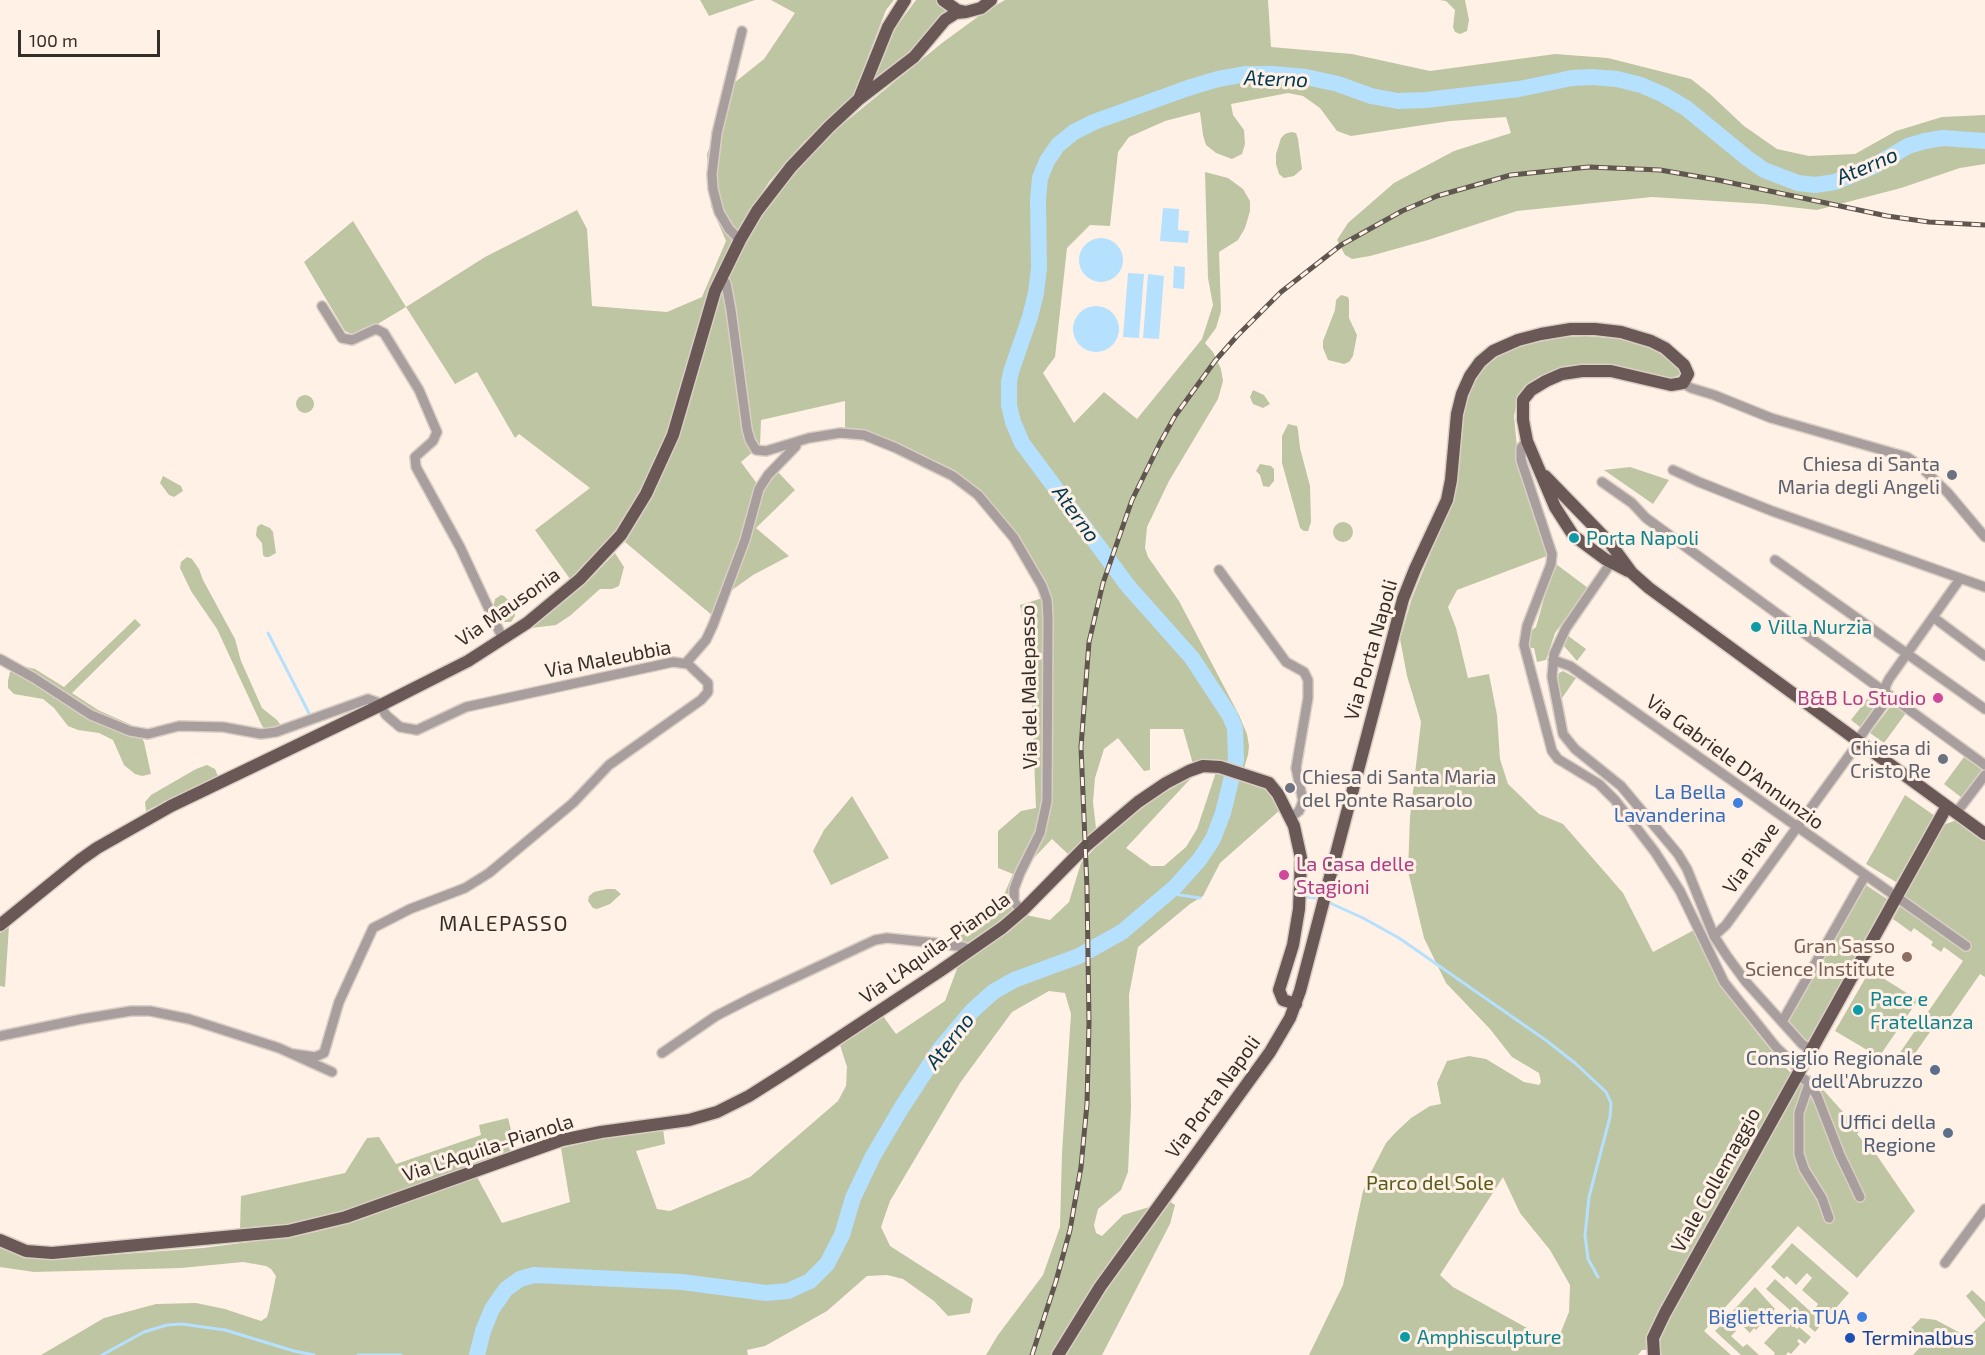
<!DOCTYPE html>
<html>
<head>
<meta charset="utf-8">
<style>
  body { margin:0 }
  #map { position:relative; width:1985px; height:1355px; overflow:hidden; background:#fff1e6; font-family:"Exo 2",sans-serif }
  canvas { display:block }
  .scale { position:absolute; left:18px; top:30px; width:142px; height:27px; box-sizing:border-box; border:3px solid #342e28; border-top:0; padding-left:8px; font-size:18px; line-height:21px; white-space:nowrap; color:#342e28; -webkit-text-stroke:4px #fff1e6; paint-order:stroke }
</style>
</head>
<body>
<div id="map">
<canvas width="1985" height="1355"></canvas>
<div class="scale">100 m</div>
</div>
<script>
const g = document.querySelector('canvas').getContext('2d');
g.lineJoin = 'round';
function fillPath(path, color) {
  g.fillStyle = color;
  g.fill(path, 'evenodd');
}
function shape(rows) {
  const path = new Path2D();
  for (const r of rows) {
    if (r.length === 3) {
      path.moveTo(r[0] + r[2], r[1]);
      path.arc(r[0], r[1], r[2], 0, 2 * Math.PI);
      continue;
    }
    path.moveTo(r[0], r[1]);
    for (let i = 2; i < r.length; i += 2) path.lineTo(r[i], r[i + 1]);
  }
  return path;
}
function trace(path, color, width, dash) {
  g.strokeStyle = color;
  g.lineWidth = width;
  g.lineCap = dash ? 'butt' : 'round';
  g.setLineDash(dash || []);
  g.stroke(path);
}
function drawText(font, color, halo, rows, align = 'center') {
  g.font = font + ' "Exo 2",sans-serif';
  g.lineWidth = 6;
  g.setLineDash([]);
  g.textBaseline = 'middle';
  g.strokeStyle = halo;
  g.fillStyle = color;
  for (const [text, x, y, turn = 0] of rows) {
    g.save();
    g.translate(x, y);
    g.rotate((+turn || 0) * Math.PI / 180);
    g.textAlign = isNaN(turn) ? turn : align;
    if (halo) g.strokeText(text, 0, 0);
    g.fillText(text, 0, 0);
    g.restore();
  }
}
const green = shape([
  [700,0,755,0,709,16],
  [771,0,894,0,886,10,853,96,803,143,769,182,734,237,709,288,667,433,641,491,616,531,570,579,535,530,590,488,519,434,515,438,477,372,455,384,406,307,361,334,354,335,345,331,304,262,353,221,406,307,485,257,577,210,587,229,592,306,667,312,702,297,726,241,711,206,707,154,734,83,764,59,795,13],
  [916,0,938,0,948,9,940,17,915,51,866,91,891,34],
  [1005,0,1268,0,1271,47,1352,54,1430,71,1555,54,1608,58,1691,79,1710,94,1744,126,1777,149,1809,156,1855,154,1896,131,1942,117,1985,115,1985,164,1960,168,1901,188,1817,210,1763,204,1652,197,1517,211,1428,240,1370,256,1352,259,1345,255,1337,240,1348,223,1394,183,1454,151,1511,133,1506,117,1450,121,1351,136,1337,131,1320,108,1303,96,1288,93,1231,104,1233,115,1244,130,1245,144,1242,154,1232,159,1216,153,1206,145,1203,135,1200,112,1165,121,1129,137,1118,152,1110,226,1090,225,1067,248,1055,357,1043,373,1074,423,1104,392,1137,419,1202,339,1213,305,1208,278,1205,172,1228,178,1243,189,1250,201,1250,211,1245,228,1238,240,1219,252,1221,311,1216,328,1205,343,1213,352,1221,369,1223,381,1218,399,1169,481,1147,527,1145,548,1148,557,1179,601,1239,715,1247,734,1249,746,1248,755,1244,768,1226,763,1193,764,1183,729,1150,729,1150,770,1144,771,1118,738,1104,749,1095,778,1093,802,1096,828,1068,854,1052,839,1029,863,1012,905,1014,910,1026,915,1050,920,1069,902,1081,863,1095,848,1148,802,1193,776,1126,848,1151,866,1164,866,1186,847,1197,829,1216,772,1262,785,1270,791,1280,810,1220,863,1203,896,1190,904,1138,947,1129,995,1131,1107,1128,1172,1121,1190,1098,1209,1094,1225,1096,1233,1102,1236,1123,1215,1169,1201,1175,1205,1170,1224,1102,1355,986,1355,998,1335,1043,1275,1060,1227,1062,1153,1071,1014,1065,993,1049,991,1012,1012,960,1083,890,1201,881,1227,890,1246,973,1299,970,1313,948,1316,934,1301,903,1279,887,1275,867,1276,827,1311,765,1346,747,1350,748,1355,41,1355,104,1318,156,1304,196,1303,225,1309,261,1321,267,1317,269,1310,276,1276,271,1269,266,1266,243,1262,181,1268,34,1272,0,1267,0,1246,19,1255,56,1259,203,1248,280,1238,315,1232,351,1223,477,1177,502,1223,570,1202,561,1148,610,1137,663,1129,665,1144,636,1151,657,1209,670,1211,750,1177,838,1101,846,1086,847,1067,840,1045,883,1016,896,1034,945,1001,958,966,958,936,978,929,987,921,999,906,1013,874,998,868,998,831,1021,811,1036,808,1030,660,1020,605,1049,596,981,494,963,478,910,450,887,440,845,429,845,401,761,420,760,446,741,462,758,485,778,472,795,490,756,528,789,556,753,575,721,598,713,616,625,542,652,497,671,456,686,416,721,293,736,262,762,214,795,171,833,132,942,43,983,13],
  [1439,0,1465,0,1469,20,1467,31,1460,34,1455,32,1453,27,1455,10,1446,1],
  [1291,132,1296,133,1298,139,1302,169,1294,176,1284,178,1279,174,1276,164,1276,154,1281,138,1285,134],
  [1341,295,1348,297,1349,300,1349,318,1357,335,1353,356,1349,362,1344,364,1328,360,1323,348,1323,341,1335,310,1336,300],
  [1586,336,1621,339,1646,345,1669,359,1679,368,1680,375,1669,379,1619,367,1551,373,1538,377,1525,387,1517,402,1514,416,1519,469,1547,556,1457,590,1448,607,1456,628,1468,678,1489,674,1497,715,1500,759,1508,784,1539,814,1563,824,1623,893,1653,952,1694,930,1720,980,1747,1020,1782,1064,1803,1085,1810,1075,1860,1131,1857,1134,1862,1140,1865,1138,1869,1144,1915,1211,1857,1278,1798,1226,1704,1331,1731,1355,1662,1355,1659,1349,1642,1350,1638,1355,1309,1355,1343,1285,1363,1191,1370,1174,1386,1143,1395,1133,1411,1118,1430,1106,1441,1104,1437,1083,1447,1061,1469,1056,1486,1059,1524,1082,1539,1085,1541,1082,1539,1073,1512,1057,1490,1029,1446,983,1424,938,1408,871,1410,817,1421,722,1407,676,1400,639,1412,598,1446,515,1457,478,1463,413,1472,386,1478,375,1487,365,1497,357,1523,345,1565,337],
  [1503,1177,1520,1213,1550,1250,1570,1285,1569,1312,1556,1344,1453,1287,1440,1275],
  [1253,390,1264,395,1270,404,1263,408,1253,404,1250,397],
  [305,404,9],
  [1288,424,1297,426,1298,430,1300,448,1310,486,1311,522,1308,531,1304,531,1300,528,1282,463,1282,436],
  [1260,464,1271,466,1274,469,1274,481,1269,487,1263,486,1260,475,1256,471],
  [1630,467,1669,480,1653,504,1604,470],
  [163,476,181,486,183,491,174,497,169,495,160,483],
  [1343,532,10],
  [261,524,270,528,273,532,276,553,269,557,265,557,263,555,262,543,256,536,257,527],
  [615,553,624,567,619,586,612,589,600,589,571,615,556,625,531,628,587,582],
  [187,557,192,559,199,569,203,580,235,639,241,661,262,708,277,720,282,727,265,729,262,726,217,629,191,591,180,568,181,562],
  [1556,564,1588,588,1555,633,1546,660,1537,662,1534,648,1530,648,1530,632,1536,627,1547,588],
  [501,595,504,596,514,606,515,616,511,622,504,622,496,615,493,608,495,599],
  [135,619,141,625,72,693,98,710,136,727,144,742,151,774,142,776,135,774,124,765,113,740,99,733,78,730,68,726,54,708,43,699,14,694,8,688,8,681,10,672,22,666,35,669,64,687],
  [1567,635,1586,649,1577,661,1564,646],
  [1563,671,1576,678,1560,701,1557,681,1559,673],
  [1874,690,1878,694,1879,700,1860,727,1851,720],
  [1893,703,1906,713,1884,743,1870,733],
  [1964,757,1982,770,1962,798,1944,784],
  [207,765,215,769,218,776,146,811,145,802,151,795,196,769],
  [1905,795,1935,816,1896,882,1866,864],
  [852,796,889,858,831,885,813,851,824,830],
  [1957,820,1985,840,1985,977,1980,974,1946,1023,1939,1019,1909,1062,1899,1054,1963,961,1944,947,1941,952,1931,945,1933,942,1914,928,1911,932,1893,919,1904,899,1904,894,1943,825],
  [1866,885,1887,899,1808,1042,1788,1020],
  [607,889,615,889,621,894,610,904,597,909,593,908,588,901,589,896,594,892],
  [9,926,5,987,0,986,0,933],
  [1870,970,1918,1000,1879,1057,1835,1031],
  [508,1118,516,1149,422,1184,336,1213,287,1225,240,1230,241,1196,345,1173,367,1138,379,1137,396,1164,481,1135,479,1125],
  [1792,1243,1849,1293,1828,1317,1816,1307,1818,1304,1802,1290,1812,1278,1807,1273,1796,1285,1787,1276,1784,1279,1771,1267],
  [1775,1279,1823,1323,1815,1332,1766,1289],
  [1755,1287,1775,1309,1756,1330,1754,1328,1750,1333,1730,1314],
  [1972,1290,1985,1302,1985,1319,1966,1296],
  [1921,1318,1936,1320,1964,1335,1970,1335,1985,1321,1985,1355,1913,1355,1921,1346,1906,1333],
  [1786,1319,1797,1329,1799,1327,1811,1337,1805,1344,1799,1339,1797,1341,1800,1344,1791,1354,1788,1352,1786,1355,1774,1355,1775,1353,1764,1343],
  [1725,1321,1736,1331,1731,1336,1743,1347,1747,1344,1759,1355,1741,1355,1715,1331]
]);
const water = shape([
  [1163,208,1179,209,1178,230,1189,231,1188,243,1160,241],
  [1101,260,22],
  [1174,266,1185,267,1184,289,1173,288],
  [1128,273,1144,274,1139,338,1123,337],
  [1148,274,1164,276,1159,339,1143,338],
  [1096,329,23]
]);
const stream = shape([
  [268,633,311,717],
  [1167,893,1200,898],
  [1306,897,1315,898],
  [1330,903,1363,918,1399,938,1547,1041,1575,1063,1606,1092,1611,1103,1610,1117,1589,1197,1585,1235,1588,1259,1598,1277],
  [102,1355,144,1332,167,1325,182,1324,225,1330,294,1351,314,1355],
  [358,1355,401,1355]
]);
const river = shape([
  [477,1355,483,1331,492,1309,506,1289,520,1279,534,1275,682,1282,766,1293,788,1291,810,1281,827,1264,842,1235,853,1198,873,1156,902,1107,940,1049,972,1011,993,992,1014,980,1079,956,1122,932,1175,887,1200,859,1213,839,1223,813,1236,760,1235,728,1230,716,1192,658,1128,586,1022,443,1013,422,1009,405,1009,382,1011,372,1030,317,1036,293,1039,268,1038,199,1040,178,1047,161,1058,145,1074,132,1094,122,1188,88,1218,79,1246,74,1273,74,1306,77,1338,84,1371,96,1398,101,1426,100,1519,89,1572,78,1592,77,1617,79,1641,85,1664,95,1686,108,1747,158,1764,170,1798,183,1815,185,1835,182,1874,166,1908,146,1925,141,1943,138,1985,141]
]);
const minor = shape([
  [740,240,729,229,719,212,713,189,712,174,717,133,742,31],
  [720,278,726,283,731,310,747,429,750,440,756,450,766,451,809,438,840,433,864,435,896,448,953,476,978,495,1014,538,1042,586,1047,600,1048,618,1047,801,1040,833,1020,873,1014,889,1014,902,1022,911],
  [322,306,342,338,352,340,376,329,384,333,419,390,437,432,433,441,415,457,416,467,460,547,503,639],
  [1683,383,1691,388,1714,395,1771,418,1907,457,1920,466,1948,493,1985,537],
  [1527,441,1521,448,1521,460,1552,554,1551,564,1527,626,1524,645,1552,751,1558,759,1599,784,1615,800,1655,852,1680,891,1724,982,1776,1047,1800,1070],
  [1673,470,1699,482,1772,511,1985,587],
  [1602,482,1632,503,1646,518,1985,765],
  [1615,557,1566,628,1554,654,1552,677,1563,734,1575,749,1621,786,1678,854,1687,869,1714,936,1727,956,1746,982,1802,1044,1811,1050],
  [1775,560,1985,709],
  [1219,570,1286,662,1304,672,1308,680,1308,698,1296,768,1303,801,1299,811,1290,818],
  [1933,617,1985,656],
  [0,659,34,678,91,715,130,731,148,734,179,726,223,727,261,734,276,732,368,699,379,703,386,715,400,727,417,730,466,707,673,662,688,664,708,683,708,692,701,700,609,765,573,803,489,873,465,888,410,909,373,928,339,1002,324,1053,315,1057,294,1054],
  [1553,660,1570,666,1966,946],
  [686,663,706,640,713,625,745,540,759,489,768,475,796,446,796,442],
  [1857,741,1883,705,1886,685,1889,679,1960,579],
  [1956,813,1985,775],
  [1714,936,1726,925,1859,742],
  [1782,1022,1865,876],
  [0,1036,82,1019,131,1011,150,1011,189,1019,279,1048,332,1072],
  [662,1053,716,1016,753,997,875,940,887,938,936,943,963,947,970,951],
  [1797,1074,1808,1082,1817,1096,1840,1155,1860,1197],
  [1809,1084,1799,1113,1799,1154,1804,1169,1822,1198,1829,1218],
  [1945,1263,1985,1209]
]);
const major = shape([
  [943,0,957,10,966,12,981,8,991,0],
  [859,99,888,27,905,0],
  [1545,476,1610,543,1632,573,1649,588,1985,834],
  [1578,539,1605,559,1628,571],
  [0,925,80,860,97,848,171,806,381,705,468,661,527,623,580,579,621,535,646,494,673,435,715,291,740,240,757,211,791,167,829,127,858,100,914,57,945,20,956,13,966,12],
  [0,1240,26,1251,52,1253,288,1231,346,1217,562,1140,601,1132,689,1120,717,1112,749,1096,790,1070,940,971,1002,928,1022,911,1086,846,1138,802,1166,783,1189,771,1203,766,1220,767,1269,783,1278,794,1294,826,1301,858,1299,909,1293,945,1279,990,1283,1000,1296,1004],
  [1058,1355,1100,1287,1270,1052,1290,1018,1300,991,1403,599,1415,569,1447,500,1451,480,1457,414,1462,394,1470,376,1480,362,1493,351,1518,340,1541,334,1571,329,1595,329,1621,332,1651,341,1665,348,1684,365,1688,374,1683,383,1671,385,1611,371,1582,371,1562,374,1546,381,1531,390,1523,400,1523,420,1527,441,1555,507,1573,535],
  [1654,1355,1653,1338,1665,1313,1947,806]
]);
const rail = shape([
  [1032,1355,1056,1281,1070,1230,1081,1167,1087,1104,1089,1023,1087,888,1081,747,1089,642,1103,583,1132,500,1160,443,1175,416,1215,361,1237,336,1281,292,1341,245,1402,211,1437,196,1511,175,1589,167,1660,170,1718,180,1887,216,1929,222,1985,225]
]);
const markers = [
  [1952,475,6,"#6b7280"],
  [1574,538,6,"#0f9aa8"],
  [1756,627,6,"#0f9aa8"],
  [1938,698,6,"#d1479c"],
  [1943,759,6,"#6b7280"],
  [1290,788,6,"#6b7280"],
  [1738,803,6,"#3f7fe0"],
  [1284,875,6,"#d1479c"],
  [1907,957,6,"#8d6e63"],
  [1858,1010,6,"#0f9aa8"],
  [1935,1070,6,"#5c6f8a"],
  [1948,1133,6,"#5c6f8a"],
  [1862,1317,6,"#3f7fe0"],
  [1405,1337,6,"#0f9aa8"],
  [1850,1338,6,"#1a4fb4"]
];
const worshipNames = [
  ["Chiesa di Santa",1940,464],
  ["Maria degli Angeli",1940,487],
  ["Chiesa di",1931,748],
  ["Cristo Re",1931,771],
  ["Chiesa di Santa Maria",1302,777,"left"],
  ["del Ponte Rasarolo",1302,800,"left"]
];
const cultureNames = [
  ["Porta Napoli",1586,538],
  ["Villa Nurzia",1768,627],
  ["Pace e",1870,999],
  ["Fratellanza",1870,1022],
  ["Amphisculpture",1417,1337]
];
const streetNames = [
  ["Via Mausonia",508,607,-35],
  ["Via Porta Napoli",1371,650,-74],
  ["Via Maleubbia",608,659,-11],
  ["Via del Malepasso",1029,687,-91],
  ["Via Gabriele D'Annunzio",1735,762,36],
  ["Via Piave",1751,858,-55],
  ["Via L'Aquila-Pianola",935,948,-35],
  ["Via Porta Napoli",1213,1097,-54],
  ["Via L'Aquila-Pianola",488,1148,-18],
  ["Viale Collemaggio",1716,1180,-61]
];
const hotelNames = [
  ["B&B Lo Studio",1926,698],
  ["La Casa delle",1296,864,"left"],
  ["Stagioni",1296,887,"left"]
];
const shopNames = [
  ["La Bella",1726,792],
  ["Lavanderina",1726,815],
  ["Biglietteria TUA",1850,1317]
];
const educationNames = [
  ["Gran Sasso",1895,946],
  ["Science Institute",1895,969]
];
const serviceNames = [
  ["Consiglio Regionale",1923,1058],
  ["dell'Abruzzo",1923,1081],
  ["Uffici della",1936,1122],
  ["Regione",1936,1145]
];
const parkNames = [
  ["Parco del Sole",1430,1183]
];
const transitNames = [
  ["Terminalbus",1862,1338]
];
const waterNames = [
  ["Aterno",1276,79,2],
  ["Aterno",1867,166,-23],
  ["Aterno",1076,514,54],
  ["Aterno",950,1041,-52]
];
const neighbourhoodNames = [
  ["MALEPASSO",504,924]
];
fillPath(green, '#bec5a2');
fillPath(water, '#b5e0fe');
trace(stream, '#b5e0fe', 3);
trace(river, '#b5e0fe', 16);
trace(minor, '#dacec4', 12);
trace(major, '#dacec4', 15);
trace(minor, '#a89e9d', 9);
trace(major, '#695856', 12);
trace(rail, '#5e564f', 5);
trace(rail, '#fff1e6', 3, [9]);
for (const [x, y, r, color] of markers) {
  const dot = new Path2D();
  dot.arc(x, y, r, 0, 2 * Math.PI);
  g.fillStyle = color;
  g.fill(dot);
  trace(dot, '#fff1e6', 2);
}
drawText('20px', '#5b616d', '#fff1e6', worshipNames, 'right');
drawText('20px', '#0d838f', '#fff1e6', cultureNames, 'left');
drawText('20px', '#342e28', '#fff1e6', streetNames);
drawText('20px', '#b23c85', '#fff1e6', hotelNames, 'right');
drawText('20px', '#366cbe', '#fff1e6', shopNames, 'right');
drawText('20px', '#785e54', '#fff1e6', educationNames, 'right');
drawText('20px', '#4e5e75', '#fff1e6', serviceNames, 'right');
drawText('20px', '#545d19', '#fff1e6', parkNames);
drawText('20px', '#164399', '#fff1e6', transitNames, 'left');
drawText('italic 21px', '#003753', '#fff1e6', waterNames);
g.letterSpacing = '1.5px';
drawText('21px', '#342e28', '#fff1e6', neighbourhoodNames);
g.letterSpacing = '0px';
</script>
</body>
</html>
